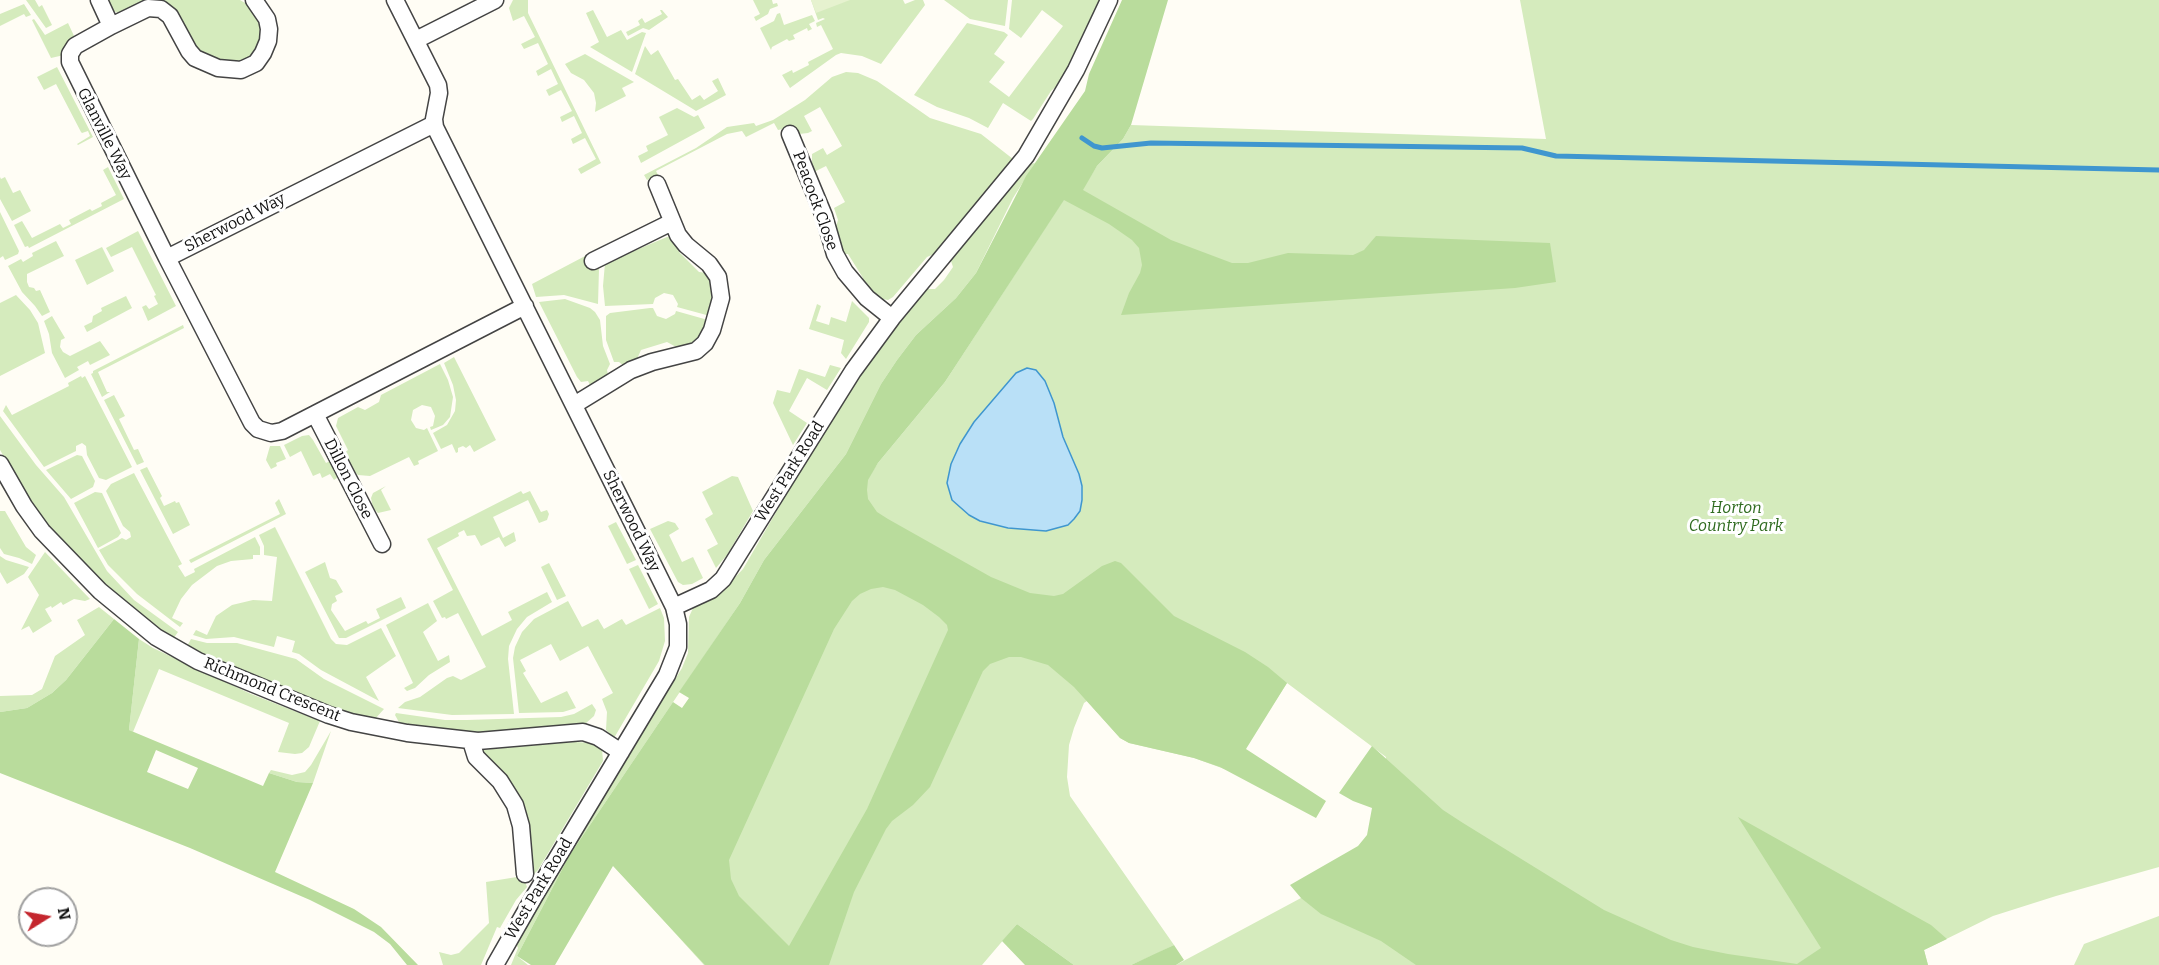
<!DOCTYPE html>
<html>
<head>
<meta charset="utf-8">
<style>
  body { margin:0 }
  #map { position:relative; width:2159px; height:965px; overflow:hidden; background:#fffdf5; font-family:Bitter,serif }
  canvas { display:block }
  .north { position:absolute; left:18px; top:887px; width:60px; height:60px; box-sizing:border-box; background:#fff; border:2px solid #a0a0a0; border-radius:50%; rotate:79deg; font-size:16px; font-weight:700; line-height:24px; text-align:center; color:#111 }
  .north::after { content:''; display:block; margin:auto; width:21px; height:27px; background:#c4262e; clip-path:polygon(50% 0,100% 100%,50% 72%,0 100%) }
</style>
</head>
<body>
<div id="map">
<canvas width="2159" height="965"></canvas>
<div class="north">N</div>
</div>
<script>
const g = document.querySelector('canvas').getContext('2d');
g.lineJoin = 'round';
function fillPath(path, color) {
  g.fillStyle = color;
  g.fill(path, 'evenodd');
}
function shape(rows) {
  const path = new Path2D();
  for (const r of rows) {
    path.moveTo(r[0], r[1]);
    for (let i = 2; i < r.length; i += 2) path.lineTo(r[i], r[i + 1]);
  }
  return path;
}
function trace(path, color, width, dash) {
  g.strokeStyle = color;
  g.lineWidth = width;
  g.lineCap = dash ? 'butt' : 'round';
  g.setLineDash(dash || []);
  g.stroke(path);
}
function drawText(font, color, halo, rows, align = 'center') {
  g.font = font + ' Bitter,serif';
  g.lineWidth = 6;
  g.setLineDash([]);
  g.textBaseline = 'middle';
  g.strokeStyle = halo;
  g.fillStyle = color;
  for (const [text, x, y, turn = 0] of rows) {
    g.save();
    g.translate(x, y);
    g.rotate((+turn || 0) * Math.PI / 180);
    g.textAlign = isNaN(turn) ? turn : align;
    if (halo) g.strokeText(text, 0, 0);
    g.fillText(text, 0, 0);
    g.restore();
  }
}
const green = shape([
  [26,0,35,0,39,7,42,5,52,25,46,28],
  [106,0,240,0,250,6,257,14,262,35,254,56,234,65,199,52,177,14,118,13,112,10],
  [513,0,528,0,528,13,601,163,581,174,578,169,596,159,585,138,573,144,571,139,582,133,574,116,562,122,560,117,572,111,561,90,549,96,546,90,558,84,551,69,538,76,536,71,548,64,538,43,524,49,521,44,535,37,524,16,513,21,509,8],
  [753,0,772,0,773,4,777,3,778,6,770,9,768,14,756,21,754,17,760,14],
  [811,0,903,0,905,4,915,0,923,0,925,5,881,64,862,56,841,53,836,55,790,88,782,75,792,70,793,73,809,65,808,62,833,49,821,25,817,27,816,23,825,19,823,18,818,20],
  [944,0,1008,0,1005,26,970,19],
  [1012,0,1106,0,1061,82,1051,91,1033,119,1031,121,1003,103,988,128,969,118,937,107,914,95,967,23,1004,32,1008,35,994,54,1005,62,989,82,1009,97,1063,26,1042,10,1021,38,1009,29],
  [1520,0,2159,0,2159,867,2056,896,1993,916,1924,950,1928,965,1176,965,1301,898,1377,853,1386,757,1287,683,1230,771,1194,758,1129,743,1120,738,1087,701,1084,703,1074,728,1069,745,1067,777,1070,796,1174,945,1156,954,1131,965,1074,965,1017,924,982,965,704,965,613,865,878,463,945,382,1064,199,1073,204,1097,166,1123,139,1131,125,1546,139],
  [24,4,31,15,26,17,24,14,0,26,0,14],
  [593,10,607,37,621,30,627,40,642,32,646,33,632,72,590,47,599,42,586,13],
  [660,10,662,10,668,17,649,30,643,28,628,36,626,32,640,25,638,21,642,18,645,23,662,14],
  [780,13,784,25,812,15,815,21,809,24,812,29,808,31,807,28,793,35,795,39,789,41,787,39,772,47,771,50,760,28,774,21,777,14],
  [34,19,45,35,68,23,75,38,64,55,51,58,32,20],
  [645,46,651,55,658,50,675,80,678,79,692,100,700,95,704,100,718,91,712,81,718,78,726,95,696,111,693,109,635,74],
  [585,54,634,82,622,88,626,96,595,112,596,103,594,93,584,80,571,73,565,64],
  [57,67,93,137,78,145,77,144,90,136,88,131,82,133,81,132,56,84,44,90,37,77],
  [846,72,858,73,877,81,930,118,981,134,1013,159,939,252,927,257,893,297,888,300,883,299,879,303,863,285,863,278,848,254,842,254,835,230,838,220,834,208,845,202,826,166,812,173,812,154,823,148,827,155,842,146,820,107,804,116,812,131,808,133,799,134,788,128,778,130,774,123,746,137,742,131,727,134,656,171,659,177,655,179,653,177,647,180,644,175,696,148,727,127,754,123,756,126,773,120,805,100,832,77],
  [677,108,694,117,698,115,705,128,641,163,638,156,648,151,646,146,668,135,659,117],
  [1035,163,1013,198,976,273,956,298,916,335,897,360,881,384,846,454,764,560,740,603,569,856,517,956,528,965,511,965,518,948,515,941,682,668,688,653,689,617,693,608,722,591,743,569,807,459,873,353,926,289,935,289,944,280,953,267,950,258,1029,164],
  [108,167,124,199,29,248,28,246,25,247,14,225,22,221,32,238,60,224,63,228,71,224,69,220,90,209,92,211,102,206,101,203,116,195,103,170],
  [0,177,1,179,5,177,13,193,20,190,31,211,12,221,0,199],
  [0,212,19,251,18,254,5,260,3,256,0,258],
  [138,231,176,306,148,321,142,307,146,305,149,309,158,304,154,296,156,295,132,247,111,257,106,248],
  [667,237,671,237,678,246,679,252,699,272,707,273,715,289,710,316,677,307,678,304,673,295,664,293,655,298,653,304,605,306,603,286,605,263],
  [56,241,64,256,27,274,27,282,29,287,34,288,36,291,40,290,50,312,42,316,35,306,22,292,8,266,21,259,23,262,33,256,32,253],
  [102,247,114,271,87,285,75,260],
  [587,255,594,268,598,266,599,269,598,304,564,295,536,297,532,284],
  [16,295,30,310,38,323,45,353,0,376,0,303],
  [126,296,132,308,87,332,84,326,92,322,93,316,102,311,101,308],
  [565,299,590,308,595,312,600,320,603,346,610,364,607,370,608,375,591,387,588,381,581,382,577,377,539,302],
  [852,301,869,318,869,322,846,359,841,353,844,340,809,329,817,304,821,306,816,321,829,325,831,317,846,322],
  [650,308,653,308,657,316,666,319,675,314,676,311,708,320,703,333,694,343,678,348,667,342,641,350,637,359,624,366,619,362,614,362,606,340,606,316,610,313],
  [52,316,65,338,61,340,60,347,63,352,70,356,100,341,110,355,90,365,88,361,77,367,79,370,65,378,52,353,49,334,44,321],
  [183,325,184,328,98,372,107,392,110,392,102,397,91,374,93,373,93,371],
  [454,357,496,440,474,452,470,445,466,448,463,446,458,448,458,452,456,453,452,444,441,449,433,433,447,425,455,411,456,400,453,385,444,363],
  [440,364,448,380,453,397,450,417,443,425,431,430,430,427,433,426,435,416,431,407,422,405,413,410,411,420,416,428,424,430,427,428,438,451,418,461,419,464,414,466,409,457,370,476,358,475,353,471,344,453,348,450,336,426,338,418,358,407,365,410,379,402,381,395],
  [830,365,841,368,827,390,807,378,789,411,807,423,793,445,773,403,777,390,790,393,799,369,825,377],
  [81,376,82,378,85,376,132,467,106,480,99,478,87,455,86,446,82,443,76,446,76,451,44,467,3,411,6,405,12,415,69,386,68,383],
  [114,395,125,416,119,419,134,450,138,449,144,462,137,465,104,400],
  [0,416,36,465,64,497,107,571,134,600,178,632,173,639,142,620,53,537,0,450],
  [309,435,313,440,326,463,330,461,338,477,334,480,330,474,322,478,320,473,313,476,301,451,290,457,284,445,302,436],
  [270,446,280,446,286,459,276,463,277,466,271,469,266,460],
  [77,455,82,456,95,481,93,487,71,499,46,470],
  [147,467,162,496,160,498,164,506,175,501,176,503,179,502,190,525,173,534,140,470],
  [134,473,182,564,178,566,185,577,195,572,194,569,255,537,260,547,260,555,253,555,253,559,231,561,217,566,192,585,181,599,172,618,183,623,180,627,137,594,108,565,99,550,122,538,126,540,131,537,130,532,123,526,106,491,111,484],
  [732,476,738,477,753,511,727,555,716,568,707,550,718,544,705,519,713,514,702,492],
  [386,486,381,490,391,510,378,513,373,508,371,498,373,493],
  [521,491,523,494,530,491,541,512,547,510,549,514,547,520,539,523,528,500,493,517,503,538,514,532,516,541,505,547,499,537,481,546,475,535,467,536,464,530,458,533,459,536,437,548,482,636,512,620,508,612,547,592,552,602,527,617,517,629,509,646,508,659,514,714,452,715,398,708,405,702,420,697,447,678,453,676,461,680,486,667,458,613,446,619,445,617,442,618,433,601,453,590,427,539],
  [95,492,102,493,121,533,118,537,98,548,74,503],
  [279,499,286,514,191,563,189,560,280,514,275,503],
  [0,511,5,511,26,547,36,555,32,564,19,558,4,554,0,548],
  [668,521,675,523,679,529,669,535,682,562,693,557,703,578,692,584,683,585,678,582,650,529],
  [616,522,636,560,627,564,608,526],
  [275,527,331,639,336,644,347,645,381,628,396,656,366,677,379,701,321,670,299,654,292,652,295,641,277,636,274,647,234,637,206,639,193,635,196,630,207,635,216,616,232,605,253,600,272,601,277,557,264,555,264,546,259,535],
  [45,552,90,599,85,601,74,599,63,605,61,602,52,608,51,606,45,609,52,621,33,633,29,626,21,630,39,595,28,577],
  [0,556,6,560,29,567,24,574,7,584,0,572],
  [325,562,330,578,336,580,343,592,335,596,337,601,332,604,331,610,345,631,366,621,368,624,380,618,376,609,401,597,406,608,346,638,339,638,305,572],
  [549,563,566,596,557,600,541,567],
  [638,565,658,604,649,609,629,569],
  [568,601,582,627,598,619,604,629,622,619,626,625,660,608,664,618,665,641,659,661,614,738,606,730,607,712,602,699,613,693,588,646,560,661,551,644,520,660,526,671,523,673,541,703,567,691,576,708,563,712,519,713,513,658,515,647,522,632,534,619],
  [428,603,437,621,423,632,438,661,449,655,450,662,429,675,415,688,407,691,404,688,413,683,386,625],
  [99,607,114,619,66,680,52,693,27,708,0,712,0,696,32,695,42,689,55,656,85,635,77,620],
  [139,639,153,648,251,694,320,721,309,747,302,753,295,754,278,752,289,723,159,669,133,732,129,730],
  [191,639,207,643,237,643,296,659,324,679,384,709,375,719,340,712,186,648],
  [592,704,596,710,594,716,585,724,465,735,400,724,395,715,396,713,445,720,467,720,561,717,574,714],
  [331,731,313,783,297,782,269,773,271,770,292,775,305,772,311,765],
  [574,742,594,743,602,749,603,761,538,870,534,874,529,853,481,750],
  [523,876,527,887,516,900,500,928,497,927,481,965,443,965,439,952,451,955,459,953,489,923,486,882],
  [2159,916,2159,965,2074,965,2084,944]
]);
const forest = shape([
  [1122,0,1168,0,1131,125,1123,139,1097,166,1083,190,1171,240,1232,263,1248,263,1288,253,1353,255,1364,250,1376,236,1550,243,1556,282,1515,288,1121,315,1129,293,1140,273,1142,265,1139,248,1132,240,1109,224,1064,200,945,382,878,463,868,480,867,490,868,499,877,512,888,519,991,577,1030,593,1054,596,1063,594,1102,566,1115,561,1121,563,1174,616,1245,652,1268,667,1287,683,1246,749,1326,801,1316,818,1220,767,1194,758,1129,743,1120,738,1074,687,1048,665,1021,657,1009,657,990,664,983,671,930,787,913,805,892,821,886,829,854,892,829,965,705,965,613,866,555,965,531,965,517,956,569,856,673,702,682,708,689,698,679,692,740,603,764,560,846,454,881,384,897,360,916,335,956,298,976,273,1026,176,1085,91,1089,74],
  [883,587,895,590,923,605,939,617,947,625,948,630,867,809,789,946,739,896,731,879,729,860,834,629,852,601,860,594,871,589],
  [114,619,139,639,129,730,263,786,269,773,297,782,313,783,275,872,354,909,381,927,418,965,407,965,390,944,374,932,310,900,190,848,0,773,0,712,27,708,52,693,66,680],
  [156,750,198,768,188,789,147,772],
  [1372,746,1443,810,1463,823,1604,910,1671,940,1693,947,1728,954,1797,964,1821,948,1738,817,1913,915,1931,925,1947,939,1924,950,1928,965,1416,965,1381,941,1321,914,1301,898,1290,885,1358,846,1367,835,1372,808,1353,801,1339,793],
  [1017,924,1074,965,1025,965,1002,941],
  [1174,945,1184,960,1176,965,1131,965]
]);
const pitch = shape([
  [811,0,850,0,816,13]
]);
const water = shape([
  [1027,368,1036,370,1045,381,1054,403,1063,437,1079,474,1082,486,1082,500,1080,511,1074,519,1068,525,1046,531,1008,528,980,521,969,515,952,500,947,483,951,464,960,444,974,422,1016,373,1027,368]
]);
const stream = shape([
  [1082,138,1094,146,1102,148,1151,143,1522,148,1556,156,2159,170]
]);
const minor = shape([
  [99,0,111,26,75,46,70,54,70,62,167,258],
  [395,0,438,85,439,93,434,119,435,127,636,530,674,607,678,624,678,647,667,675,535,895,495,965],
  [111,26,148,8,161,9,170,16,189,51,195,58,218,68,241,70,256,63,263,53,268,41,269,29,267,19,254,0],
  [416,40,495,0],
  [434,124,167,258,252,423,258,429,271,433,282,431,315,414,525,306],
  [790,134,824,216,835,254,845,272,867,298,892,318],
  [593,261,672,222],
  [574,405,631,370,652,362,696,351,705,343,712,330,721,298,718,277,709,264,686,245,678,235,657,184],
  [315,414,382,544],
  [0,464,24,506,42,531,100,591,156,637,198,661,329,715,351,722,407,733,478,741,583,732,598,737,621,752],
  [674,607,711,590,723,579,853,371,892,318,1026,156,1076,70,1109,0],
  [471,741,476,757,500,781,515,805,521,826,525,874]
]);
const streetNames = [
  ["Glanville Way",104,134,63],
  ["Peacock Close",815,201,70],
  ["Sherwood Way",235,223,-27],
  ["West Park Road",790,472,-58],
  ["Dillon Close",348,479,63],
  ["Sherwood Way",631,521,64],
  ["Richmond Crescent",272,690,22],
  ["West Park Road",539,889,-59]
];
const parkNames = [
  ["Horton",1736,509],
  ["Country Park",1736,527]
];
fillPath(green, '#d5ebbd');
fillPath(forest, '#b9dc9c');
fillPath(pitch, '#e6f2cf');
fillPath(water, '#b9e0f7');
trace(water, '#3f96cf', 1.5);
trace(stream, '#3f96cf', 5);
trace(minor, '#444', 19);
trace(minor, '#fff', 16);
drawText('16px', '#111', '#fff', streetNames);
drawText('italic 16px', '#2f6b1f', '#fff', parkNames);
</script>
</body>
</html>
